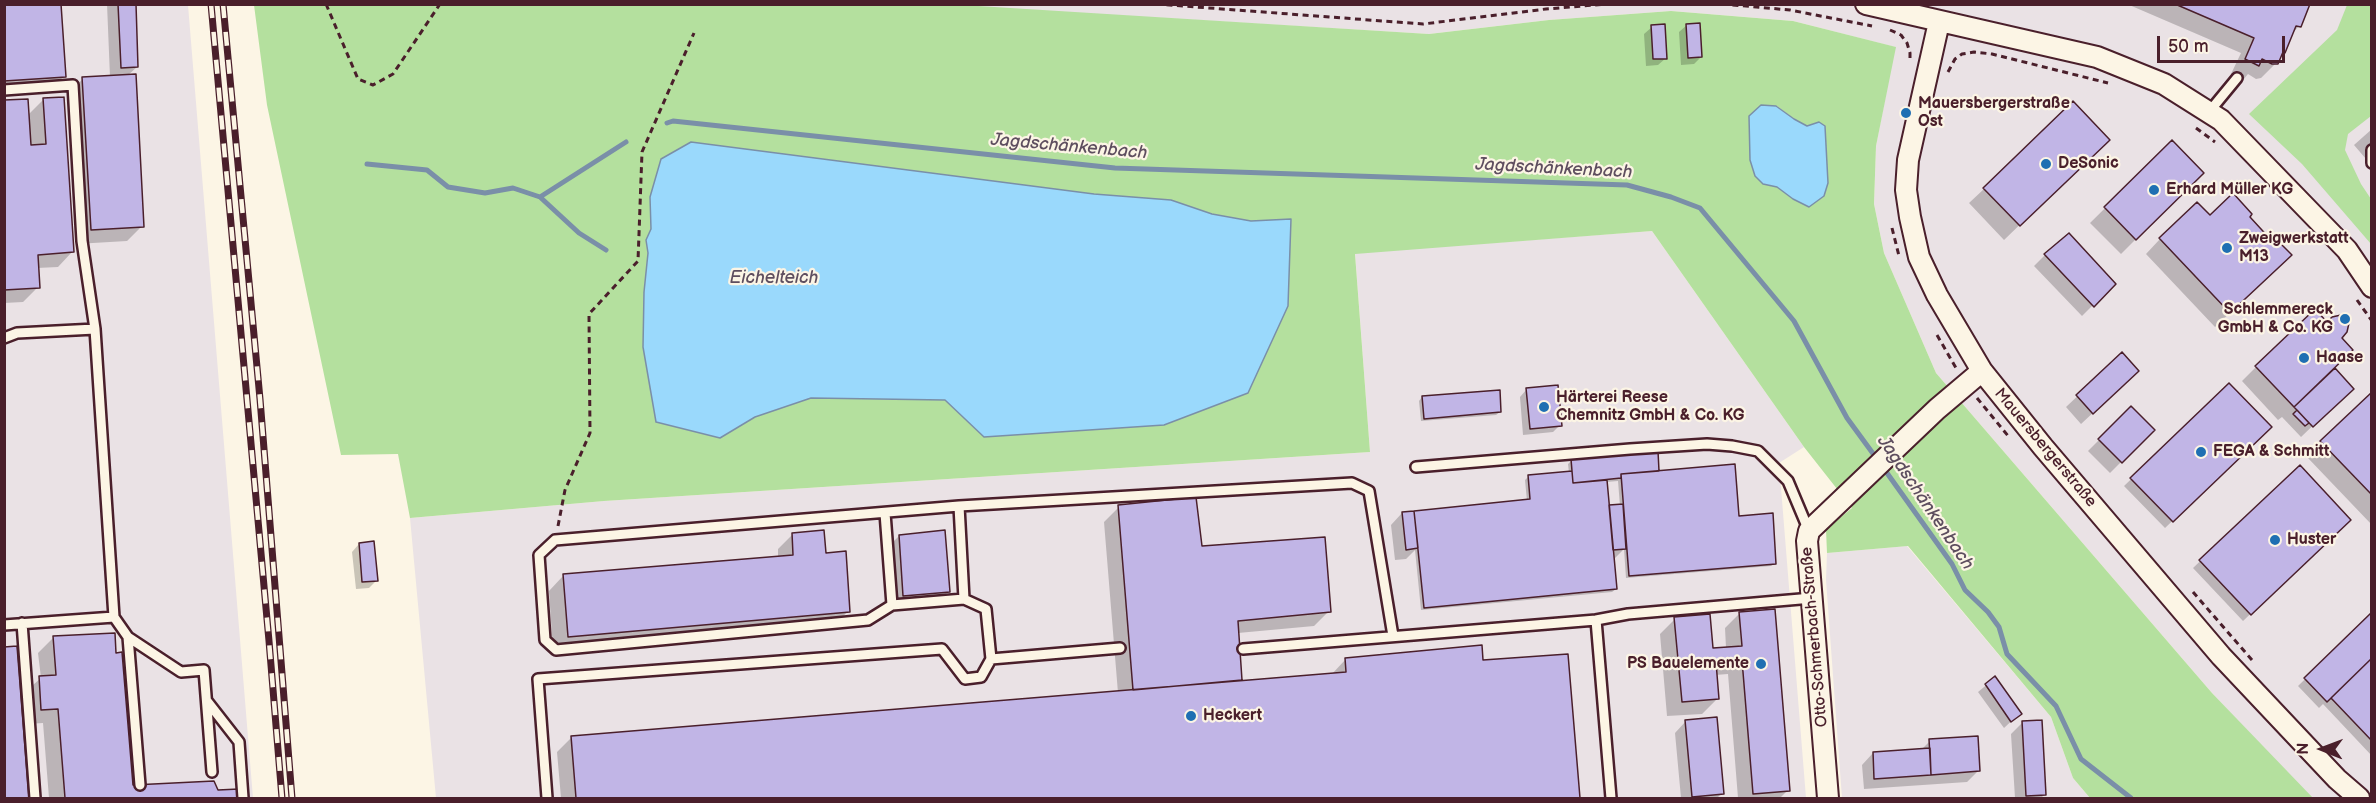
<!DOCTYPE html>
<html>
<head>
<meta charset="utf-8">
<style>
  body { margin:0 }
  #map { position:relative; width:2376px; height:803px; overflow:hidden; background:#fcf5e5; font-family:"Balsamiq Sans",sans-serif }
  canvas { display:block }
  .frame { position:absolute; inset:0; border:6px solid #4a1f2b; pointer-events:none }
  .north { position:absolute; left:2292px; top:719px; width:60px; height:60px; -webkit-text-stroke:4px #fcf5e5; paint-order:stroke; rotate:271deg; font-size:16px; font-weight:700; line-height:24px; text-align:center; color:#4a1f2b }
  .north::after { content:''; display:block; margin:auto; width:21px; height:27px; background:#4a1f2b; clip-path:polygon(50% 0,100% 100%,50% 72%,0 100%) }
  .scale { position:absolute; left:2157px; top:36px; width:128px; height:27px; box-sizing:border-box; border:3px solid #4a1f2b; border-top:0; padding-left:8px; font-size:18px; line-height:21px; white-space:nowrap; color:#4a1f2b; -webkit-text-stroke:4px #fcf5e5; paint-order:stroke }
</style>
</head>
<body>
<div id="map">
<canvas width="2376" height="803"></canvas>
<div class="frame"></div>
<div class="north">N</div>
<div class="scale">50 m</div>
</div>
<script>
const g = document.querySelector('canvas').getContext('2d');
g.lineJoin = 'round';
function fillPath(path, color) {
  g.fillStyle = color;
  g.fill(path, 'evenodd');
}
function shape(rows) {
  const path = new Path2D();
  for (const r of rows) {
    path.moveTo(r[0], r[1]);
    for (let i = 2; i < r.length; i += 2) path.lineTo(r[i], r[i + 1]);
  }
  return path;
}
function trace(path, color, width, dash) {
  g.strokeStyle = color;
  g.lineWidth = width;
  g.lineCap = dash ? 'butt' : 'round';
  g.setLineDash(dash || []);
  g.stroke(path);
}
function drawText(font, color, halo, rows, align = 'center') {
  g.font = font + ' "Balsamiq Sans",sans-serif';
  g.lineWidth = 4.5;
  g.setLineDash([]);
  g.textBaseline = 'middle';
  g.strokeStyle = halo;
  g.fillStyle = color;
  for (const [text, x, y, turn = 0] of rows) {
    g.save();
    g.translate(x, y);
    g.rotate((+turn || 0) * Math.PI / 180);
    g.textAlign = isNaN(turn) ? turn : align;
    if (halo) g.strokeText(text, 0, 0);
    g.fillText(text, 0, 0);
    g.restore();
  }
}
const built = shape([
  [5,5,188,5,253,798,5,798],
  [946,5,2371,5,2371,798,2313,798,2307,794,2212,693,1936,373,1884,253,1874,204,1876,146,1895,47,1793,21,1671,11,1549,20,1429,34],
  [1652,231,1804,447,1779,463,1806,798,436,798,410,518,604,501,1370,452,1355,253],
  [1907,546,2051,717,2073,778,2090,798,1842,798,1826,580,1827,553]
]);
const green = shape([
  [946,4,1429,34,1549,20,1671,11,1793,21,1896,47,1876,146,1874,204,1884,253,1936,373,2212,693,2313,798,2090,798,2073,778,2051,717,1908,546,1827,553,1826,529,1852,508,1804,447,1652,231,1355,254,1370,452,604,501,410,518,398,454,341,455,267,105,254,5],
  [1777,106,1794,119,1807,126,1819,122,1825,126,1828,183,1793,199,1750,160,1749,116],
  [691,142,1094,194,1171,200,1212,214,1251,221,1291,219,984,437,945,400,811,398,755,417,720,438,656,422,643,347,644,292,648,253,646,240,651,229,650,197],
  [2347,5,2371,5,2371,116,2348,134,2345,150,2361,184,2371,199,2371,244,2302,164,2249,114,2337,30]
]);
const water = shape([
  [1761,105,1776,106,1794,119,1807,126,1819,122,1825,126,1828,183,1824,196,1809,207,1793,199,1777,187,1763,184,1755,176,1750,160,1749,116,1761,105],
  [691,142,1094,194,1171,200,1212,214,1251,221,1291,219,1288,306,1248,393,1164,425,984,437,945,400,811,398,755,417,720,438,656,422,643,347,644,292,648,253,646,240,651,229,650,197,661,159,691,142]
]);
const shadow = shape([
  [4,4,64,76,50,91,4,94],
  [107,4,134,4,137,67,127,76,142,226,127,241,76,244,68,93,83,79,110,77],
  [2127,4,2308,4,2299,26,2291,35,2284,52,2276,63,2261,78,2256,79,2248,74,2243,80,2231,74,2241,53],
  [1687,25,1701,57,1694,64,1681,65,1679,32],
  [1652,27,1666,58,1658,65,1646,66,1644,34],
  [44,99,72,252,58,267,37,268,38,287,23,302,4,303,4,102,28,115],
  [2372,129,2372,166,2354,145],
  [2172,142,2202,173,2121,254,2090,223],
  [2093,154,2004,240,1969,203,1984,189],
  [2210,217,2248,217,2275,270,2215,327,2146,254,2160,239],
  [2045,255,2114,284,2082,316,2034,266],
  [2327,324,2340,338,2333,368,2352,388,2301,437,2282,417,2278,420,2242,381,2256,367],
  [2122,354,2126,382,2081,424,2066,407],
  [2229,385,2270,427,2165,528,2124,486],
  [1527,389,1560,425,1553,432,1523,435,1520,397],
  [2372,394,2372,525,2307,457],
  [1422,397,1500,412,1496,415,1421,421,1419,401],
  [2131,408,2153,430,2110,473,2088,451],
  [1571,461,1657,472,1738,518,1775,563,1771,566,1626,578,1624,549,1613,560,1616,589,1612,592,1421,610,1415,550,1406,559,1395,560,1391,525,1402,513,1527,501,1525,480,1528,477,1569,473,1568,464],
  [1618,481,1620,506,1608,507,1606,482],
  [2299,467,2349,520,2243,621,2193,568],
  [1119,507,1329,611,1314,626,1238,633,1241,682,1331,675,1346,659,1481,662,1566,655,1578,798,561,798,557,752,572,737,1118,693,1104,522],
  [792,535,825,555,848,611,834,626,553,651,549,591,563,576,778,557,778,549],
  [899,536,949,591,937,603,893,607,888,547],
  [359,544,377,580,369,588,356,589,352,552],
  [1740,613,1788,790,1780,798,1738,798,1728,674,1715,675,1717,699,1702,714,1667,716,1660,634,1675,619,1712,649,1726,648,1725,628],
  [2372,614,2372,756,2323,704,2319,708,2298,686],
  [53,638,132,786,217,791,238,790,238,798,49,798,43,723,27,724,25,692,41,678,38,653],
  [1995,678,2020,713,2004,728,1978,692],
  [1686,721,1722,793,1717,798,1681,798,1675,733],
  [2022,723,2045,794,2041,798,2015,798,2011,734],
  [1930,741,1978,771,1967,782,1864,789,1862,765,1873,753,1921,750]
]);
const stream = shape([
  [667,123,673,121,1115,168,1627,185,1671,197,1700,208,1794,321,1847,418,1877,459],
  [367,164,427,170,448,187,485,193,513,188,540,197,579,233,606,250],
  [540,197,626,142],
  [1882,466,1952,564,1965,590,1988,612,1999,627,2007,654,2056,706,2081,759,2131,798]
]);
const building = shape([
  [4,4,61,4,66,77,4,81,4,4],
  [118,4,136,4,138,67,121,68,118,4],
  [2175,4,2310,4,2301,27,2296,26,2285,53,2283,52,2278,64,2272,64,2262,59,2259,66,2245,59,2254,38,2175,4],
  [1700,23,1702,57,1688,58,1686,24,1700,23],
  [1665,24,1667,59,1653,59,1651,25,1665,24],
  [136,74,144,227,91,230,82,77,136,74],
  [64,97,74,252,38,255,40,288,4,290,4,100,28,99,31,145,46,144,43,98,64,97],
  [2073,101,2110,140,2020,226,1983,188,2073,101],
  [2172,140,2204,173,2136,240,2104,207,2172,140],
  [2233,193,2252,214,2250,217,2272,241,2275,238,2292,255,2230,313,2159,238,2197,202,2210,215,2233,193],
  [2069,233,2116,284,2094,307,2044,254,2069,233],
  [2315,309,2327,322,2332,317,2341,315,2349,323,2347,332,2342,338,2353,350,2294,407,2255,366,2315,309],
  [2122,352,2139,371,2093,414,2076,395,2122,352],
  [2335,368,2354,389,2313,427,2294,407,2335,368],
  [2229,383,2272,427,2173,522,2130,478,2229,383],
  [1558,385,1562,426,1530,429,1526,388,1558,385],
  [1500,390,1501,412,1424,419,1422,396,1500,390],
  [2372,392,2372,495,2320,441,2372,392],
  [2131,406,2155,430,2122,463,2098,439,2131,406],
  [2297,410,2309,423,2305,426,2293,414,2297,410],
  [1658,451,1659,471,1621,474,1621,478,1573,483,1571,459,1658,451],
  [1735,464,1739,516,1773,513,1776,564,1629,576,1621,474,1735,464],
  [2300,465,2351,520,2251,615,2199,560,2300,465],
  [1572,471,1573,483,1607,480,1617,589,1424,608,1414,511,1530,499,1528,475,1572,471],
  [1196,497,1202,546,1325,537,1331,612,1238,621,1242,680,1133,690,1118,505,1196,497],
  [1623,504,1626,549,1613,550,1609,505,1623,504],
  [1414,511,1418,548,1406,550,1402,512,1414,511],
  [824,530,826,553,846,551,850,612,568,637,563,574,793,555,792,533,824,530],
  [945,530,950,592,903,596,899,535,945,530],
  [374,541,378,581,362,582,359,543,374,541],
  [1775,609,1790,791,1753,794,1742,660,1716,662,1719,699,1682,702,1674,617,1710,614,1713,648,1742,646,1739,612,1775,609],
  [2372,612,2372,658,2327,702,2304,678,2372,612],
  [115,633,116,653,122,652,133,785,214,781,218,790,239,789,240,798,65,798,58,709,41,710,39,676,56,675,53,636,115,633],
  [1482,645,1483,660,1568,654,1580,798,576,798,571,736,1346,672,1345,658,1482,645],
  [17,646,29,798,4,798,4,647,17,646],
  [2372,658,2372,741,2331,698,2372,658],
  [1995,676,2022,714,2011,722,1985,684,1995,676],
  [1717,717,1724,794,1692,797,1685,720,1717,717],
  [2042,720,2046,795,2026,796,2022,721,2042,720],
  [1978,736,1980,771,1931,775,1929,739,1978,736],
  [1930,748,1931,775,1874,779,1873,752,1930,748]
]);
const path = shape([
  [326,4,358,79,373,85,393,74,440,4],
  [1156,4,1423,24,1546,9,1606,4],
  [1722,4,1790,10,1872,26],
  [1890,30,1901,35,1907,43,1910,53,1910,62],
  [1948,72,1955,59,1962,54,1974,52,1992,54,2108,83],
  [2196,128,2215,142],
  [1892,228,1899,256],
  [2357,300,2372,321],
  [1937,335,1956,368],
  [1977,398,2009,437],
  [558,526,565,490,590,433,589,314,638,261,642,152,694,33],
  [2193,592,2252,660]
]);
const service = shape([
  [4,90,73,85,82,241,95,329,17,333,4,338],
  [2209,112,2237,78],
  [2372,150,2372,163],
  [95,329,114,617],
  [1416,467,1630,449,1707,444,1732,446,1758,451,1788,481,1809,531],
  [959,506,964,599,892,605,868,620,556,650,545,640,539,555,555,540,959,506,1352,483,1369,491,1393,636],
  [885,513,892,605],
  [964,599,986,609,991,659,1120,648],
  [1596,620,1628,614,1812,598],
  [22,623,35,798],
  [4,625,114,617,128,637,181,672,204,670,212,772],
  [128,637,140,785],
  [1243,649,1596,620,1611,798],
  [207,701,239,742,243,798],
  [547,798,538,679,942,649,965,679,981,677,991,659]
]);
const minor = shape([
  [1866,4,2097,57,2164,84,2221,120,2347,250,2372,287],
  [1939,22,1908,160,1906,190,1910,217,1919,257,1937,295,1982,371,2043,447,2221,656,2337,779,2359,798],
  [1828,798,1807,541,1809,531,1937,409,1982,371]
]);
const rail = shape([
  [211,4,269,641,282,798],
  [223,4,260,399,292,798]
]);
const markers = [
  [1906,113,6,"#1f6fb2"],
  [2046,164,6,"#1f6fb2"],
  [2154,190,6,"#1f6fb2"],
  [2227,248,6,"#1f6fb2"],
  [2345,319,6,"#1f6fb2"],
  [2304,358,6,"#1f6fb2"],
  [1544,407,6,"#1f6fb2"],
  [2201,452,6,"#1f6fb2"],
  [2275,540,6,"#1f6fb2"],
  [1761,664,6,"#1f6fb2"],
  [1191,716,6,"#1f6fb2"]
];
const poiNames = [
  ["Mauersbergerstraße",1918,104],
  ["Ost",1918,122],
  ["DeSonic",2058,164],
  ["Erhard Müller KG",2166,190],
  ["Zweigwerkstatt",2239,239],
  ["M13",2239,257],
  ["Schlemmereck",2333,310,"right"],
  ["GmbH & Co. KG",2333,328,"right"],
  ["Haase",2316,358],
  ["Härterei Reese",1556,398],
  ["Chemnitz GmbH & Co. KG",1556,416],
  ["FEGA & Schmitt",2213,452],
  ["Huster",2287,540],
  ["PS Bauelemente",1749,664,"right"],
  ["Heckert",1203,716]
];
const streetNames = [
  ["Mauersbergerstraße",2045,448,50],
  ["Otto-Schmerbach-Straße",1815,637,-95]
];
const waterNames = [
  ["Jagdschänkenbach",1069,147,5],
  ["Jagdschänkenbach",1554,169,3],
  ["Eichelteich",774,278],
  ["Jagdschänkenbach",1925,503,56]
];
fillPath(built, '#eae2e5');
fillPath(green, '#b4e09e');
fillPath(water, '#9ad9fc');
trace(water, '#7a8fa8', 1.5);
fillPath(shadow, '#0003');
trace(stream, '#7a8fa8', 5);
fillPath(building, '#c1b5e6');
trace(building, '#4a1f2b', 1.5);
trace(service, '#4a1f2b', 14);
trace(minor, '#4a1f2b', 24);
trace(path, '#4a1f2b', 3, [6, 4.5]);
trace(service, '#fcf5e5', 9);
trace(minor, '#fcf5e5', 20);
trace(rail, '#4a1f2b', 7);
trace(rail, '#fcf5e5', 4.5, [14]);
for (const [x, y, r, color] of markers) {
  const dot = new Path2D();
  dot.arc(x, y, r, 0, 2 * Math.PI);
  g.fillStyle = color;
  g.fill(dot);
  trace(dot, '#fcf5e5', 2);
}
drawText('bold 16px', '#4a1f2b', '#fcf5e5', poiNames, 'left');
drawText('16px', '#4a1f2b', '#fcf5e5', streetNames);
drawText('italic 18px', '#5e4e5f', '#fcf5e5', waterNames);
</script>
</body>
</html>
